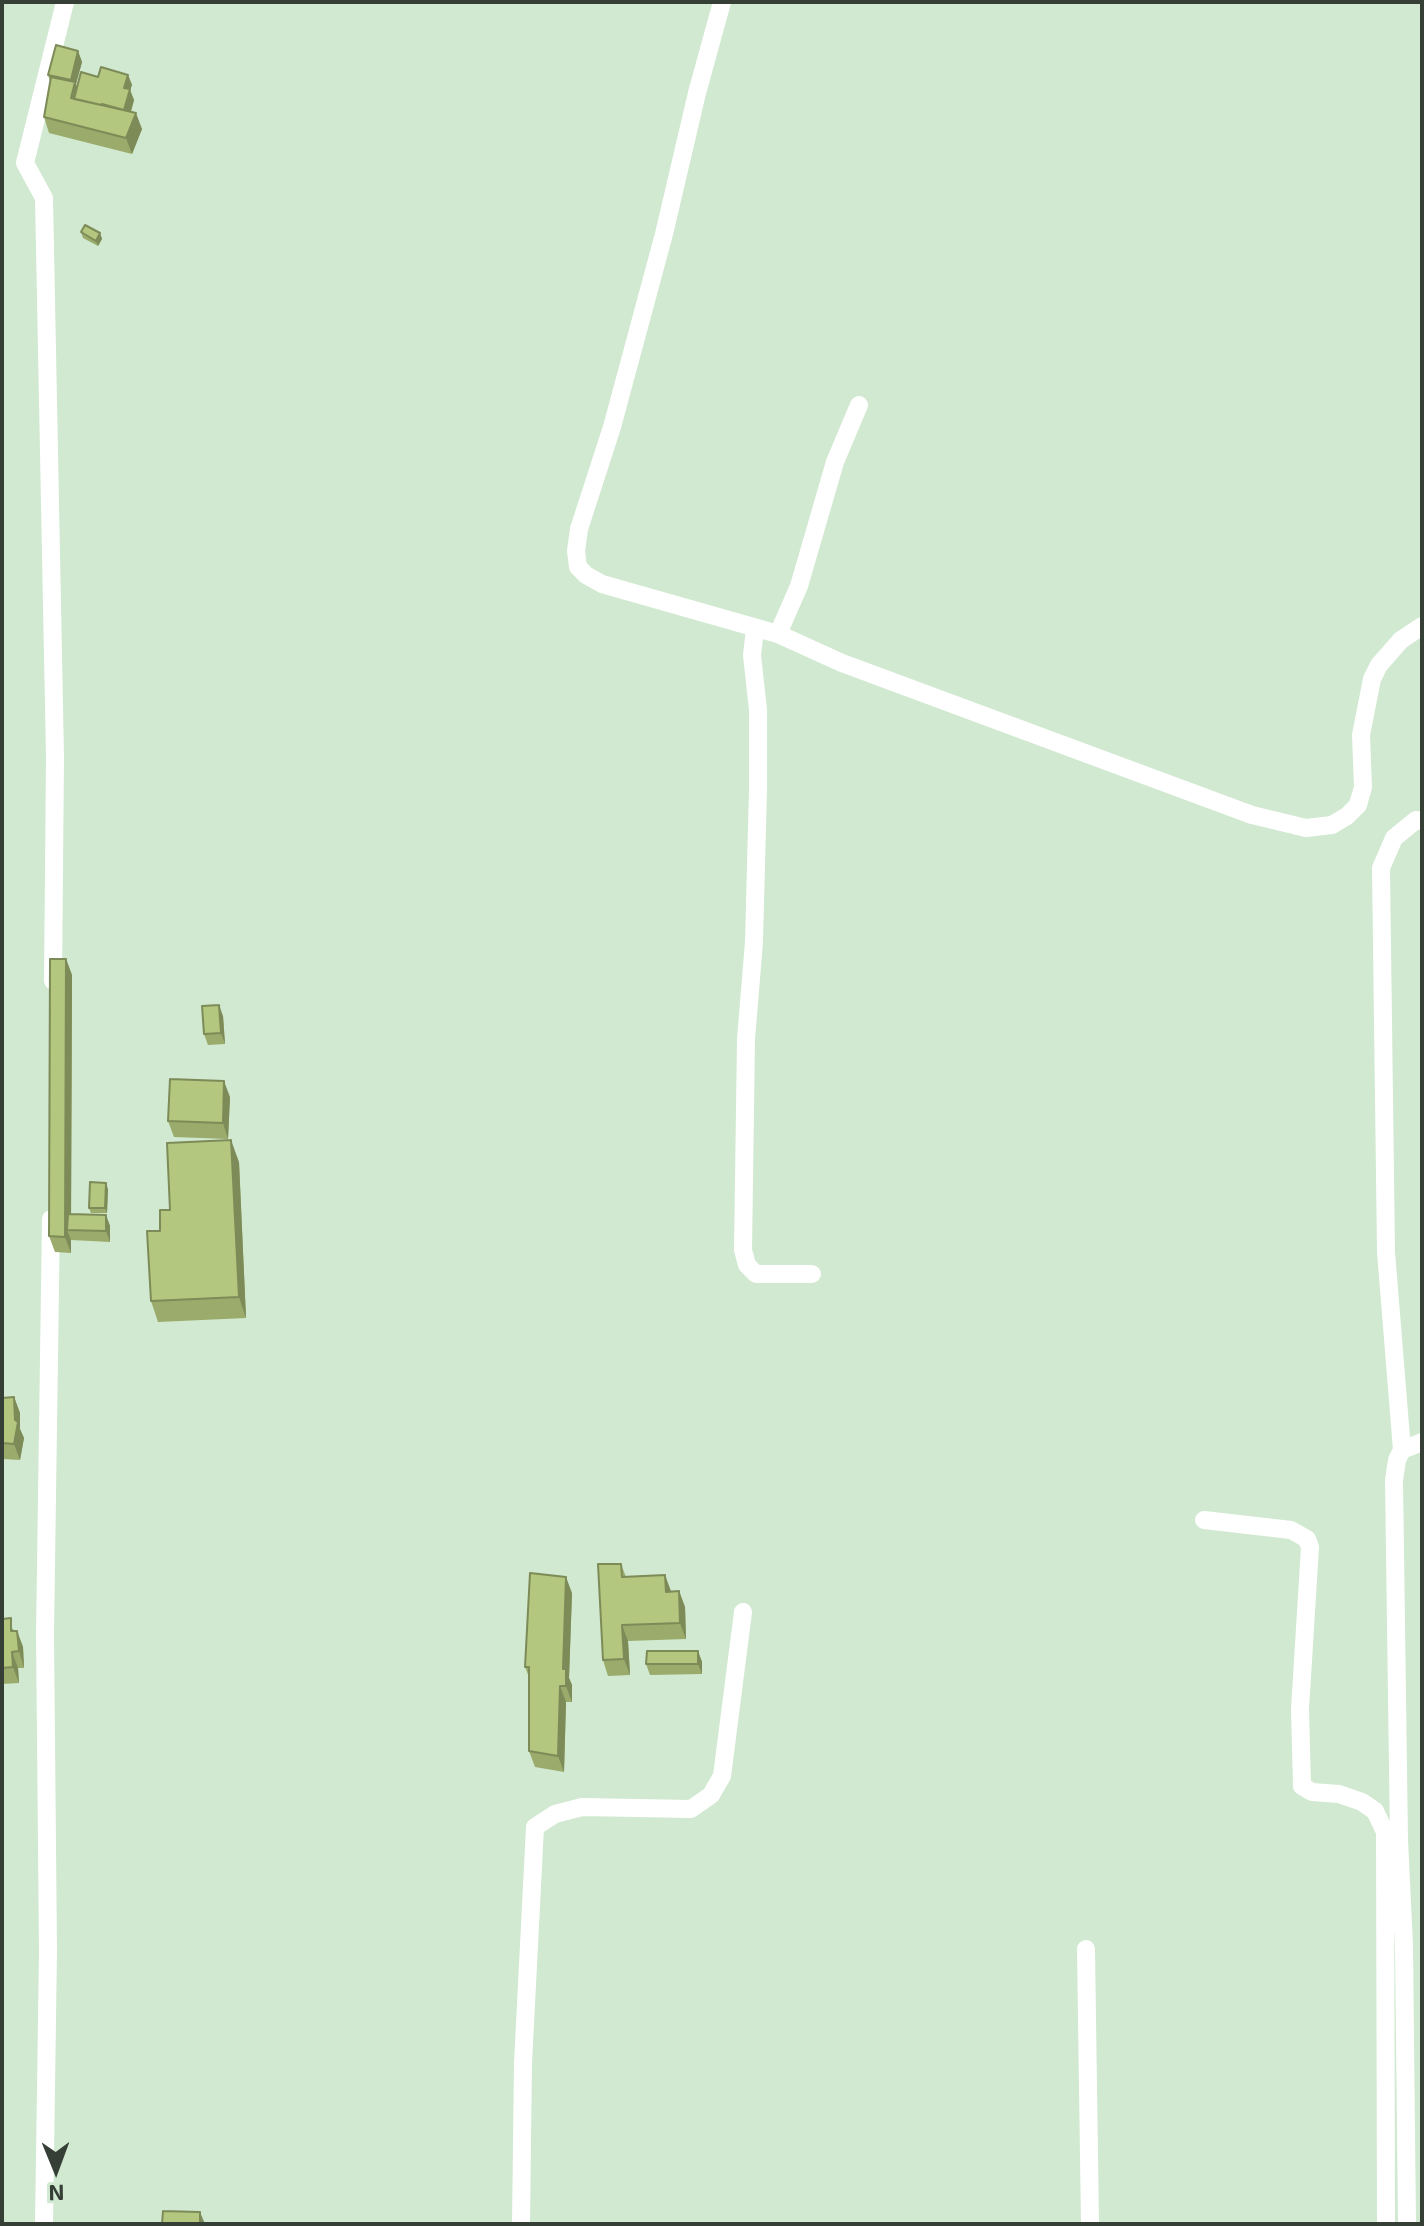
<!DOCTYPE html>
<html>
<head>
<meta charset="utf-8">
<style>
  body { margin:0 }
  #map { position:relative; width:1424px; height:2226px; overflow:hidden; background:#d1e9d0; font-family:"Exo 2",sans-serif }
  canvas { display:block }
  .frame { position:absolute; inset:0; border:4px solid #363f36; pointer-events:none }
  .north { position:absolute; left:16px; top:2130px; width:80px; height:80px; -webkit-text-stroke:6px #d1e9d0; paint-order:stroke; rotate:179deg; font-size:22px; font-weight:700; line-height:32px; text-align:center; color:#363f36 }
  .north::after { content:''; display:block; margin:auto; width:28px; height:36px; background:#363f36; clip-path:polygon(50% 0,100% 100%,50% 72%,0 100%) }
</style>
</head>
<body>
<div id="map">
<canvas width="1424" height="2226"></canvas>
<div class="frame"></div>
<div class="north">N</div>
</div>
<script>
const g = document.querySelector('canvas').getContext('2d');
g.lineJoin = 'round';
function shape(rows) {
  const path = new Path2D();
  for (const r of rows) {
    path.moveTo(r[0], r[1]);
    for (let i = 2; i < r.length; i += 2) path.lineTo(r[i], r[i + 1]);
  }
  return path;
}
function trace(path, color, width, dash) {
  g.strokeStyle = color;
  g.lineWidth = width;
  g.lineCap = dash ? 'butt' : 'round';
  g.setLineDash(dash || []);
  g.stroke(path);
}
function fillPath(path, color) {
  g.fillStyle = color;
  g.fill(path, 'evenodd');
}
const minor = shape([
  [722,2,697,93,664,234,612,427,579,529,576,551,578,567,586,575,602,584,778,634,842,663,1252,815,1306,828,1332,825,1347,816,1358,805,1363,787,1361,735,1372,679,1379,665,1401,640,1422,626],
  [755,629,752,655,758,710,758,789,754,942,746,1039,743,1250,747,1265,756,1274,812,1274],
  [778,634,799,586,835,462,859,405],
  [53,981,55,757,44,198,25,163,65,2],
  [1402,1450,1386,1252,1381,868,1394,838,1416,820,1422,821],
  [1204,1520,1291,1530,1307,1539,1310,1547,1300,1709,1302,1786,1312,1792,1339,1794,1362,1802,1375,1811,1385,1832,1386,2224],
  [1086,1949,1090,2224],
  [44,2224,48,1951,45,1634,51,1219],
  [521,2224,523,2063,535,1827,555,1814,582,1807,691,1809,711,1795,722,1776,743,1612],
  [1407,2224,1404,1945,1399,1840,1394,1480,1397,1460,1402,1450,1422,1442]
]);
const wall = shape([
  [78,51,82,62,76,84,77,87,98,77,128,75,132,85,130,90,134,100,131,112,142,129,132,154,49,133,44,117,50,81,48,75],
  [81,232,100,233,102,239,98,246,83,238],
  [66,959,72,975,71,1215,106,1215,110,1226,110,1242,71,1240,71,1253,55,1252,49,1236],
  [223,1016,225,1044,208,1045,204,1034],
  [230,1097,228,1139,174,1137,168,1121],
  [239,1162,246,1318,158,1322,151,1301,160,1231,170,1210],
  [108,1189,107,1213,91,1213,89,1208],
  [14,1397,20,1413,20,1429,24,1438,20,1460,3,1459,2,1398],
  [621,1564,626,1577,671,1591,679,1591,685,1607,686,1639,628,1641,630,1675,608,1676,603,1660],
  [572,1593,569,1678,572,1685,572,1702,566,1702,564,1772,535,1767,529,1751,529,1677,525,1667],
  [2,1619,15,1631,17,1631,23,1647,24,1668,18,1668,19,1683,2,1684],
  [698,1651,702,1662,702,1674,650,1675,646,1664]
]);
const shadedWall = shape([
  [78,51,82,62,76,84,81,98,79,105,71,98,71,80],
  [128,75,132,85,130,90,134,100,128,121,124,110,124,88],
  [136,113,142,129,132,154,126,138],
  [100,233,102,239,98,246,96,241],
  [66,959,72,975,71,1230,67,1230,71,1240,71,1253,65,1237],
  [219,1005,223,1016,225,1044,221,1033],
  [224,1081,230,1097,228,1139,223,1123],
  [231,1140,239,1162,246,1318,239,1297],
  [106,1183,108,1189,107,1213,105,1208],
  [106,1215,110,1226,110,1242,106,1231],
  [14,1397,20,1413,20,1429,24,1438,20,1460,14,1444],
  [665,1575,671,1591,666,1592],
  [566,1577,572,1593,569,1678,572,1685,572,1702,566,1686,563,1669],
  [679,1591,685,1607,686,1639,680,1623],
  [622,1625,628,1641,630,1675,624,1659],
  [17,1631,23,1647,24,1668,19,1651],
  [698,1651,702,1662,702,1674,698,1664],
  [12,1652,18,1668,19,1683,13,1667],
  [560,1686,566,1702,564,1772,558,1756],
  [200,2212,205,2224,200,2224]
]);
const building = shape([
  [56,45,78,51,71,80,48,75,56,45],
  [101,67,128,75,124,88,130,89,124,110,102,104,101,105,74,99,81,72,98,77,101,67],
  [51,77,75,82,71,98,136,113,126,138,44,117,51,77],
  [85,225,100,233,96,241,81,232,85,225],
  [50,959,66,959,65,1237,49,1236,50,959],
  [219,1005,221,1033,204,1034,202,1006,219,1005],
  [170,1079,224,1081,223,1123,168,1121,170,1079],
  [231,1140,239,1297,151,1301,147,1231,160,1231,160,1210,170,1210,167,1143,231,1140],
  [90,1182,106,1183,105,1208,89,1208,90,1182],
  [68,1214,106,1215,106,1231,67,1230,68,1214],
  [14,1397,15,1420,18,1422,14,1444,2,1443,2,1398,14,1397],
  [598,1564,621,1564,622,1577,665,1575,666,1592,679,1591,680,1623,622,1625,624,1659,603,1660,598,1564],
  [530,1573,566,1577,563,1669,566,1669,566,1686,560,1686,558,1756,529,1751,529,1667,525,1667,530,1573],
  [11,1618,11,1631,17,1631,19,1651,12,1652,13,1667,2,1668,2,1619,11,1618],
  [647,1651,698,1651,698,1664,646,1664,647,1651],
  [163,2211,200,2212,200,2224,162,2224,163,2211]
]);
trace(minor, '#fff', 18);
fillPath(wall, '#9aab6c');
fillPath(shadedWall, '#7d8b58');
fillPath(building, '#b3c77e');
trace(building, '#7d8b58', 2);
</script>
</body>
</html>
